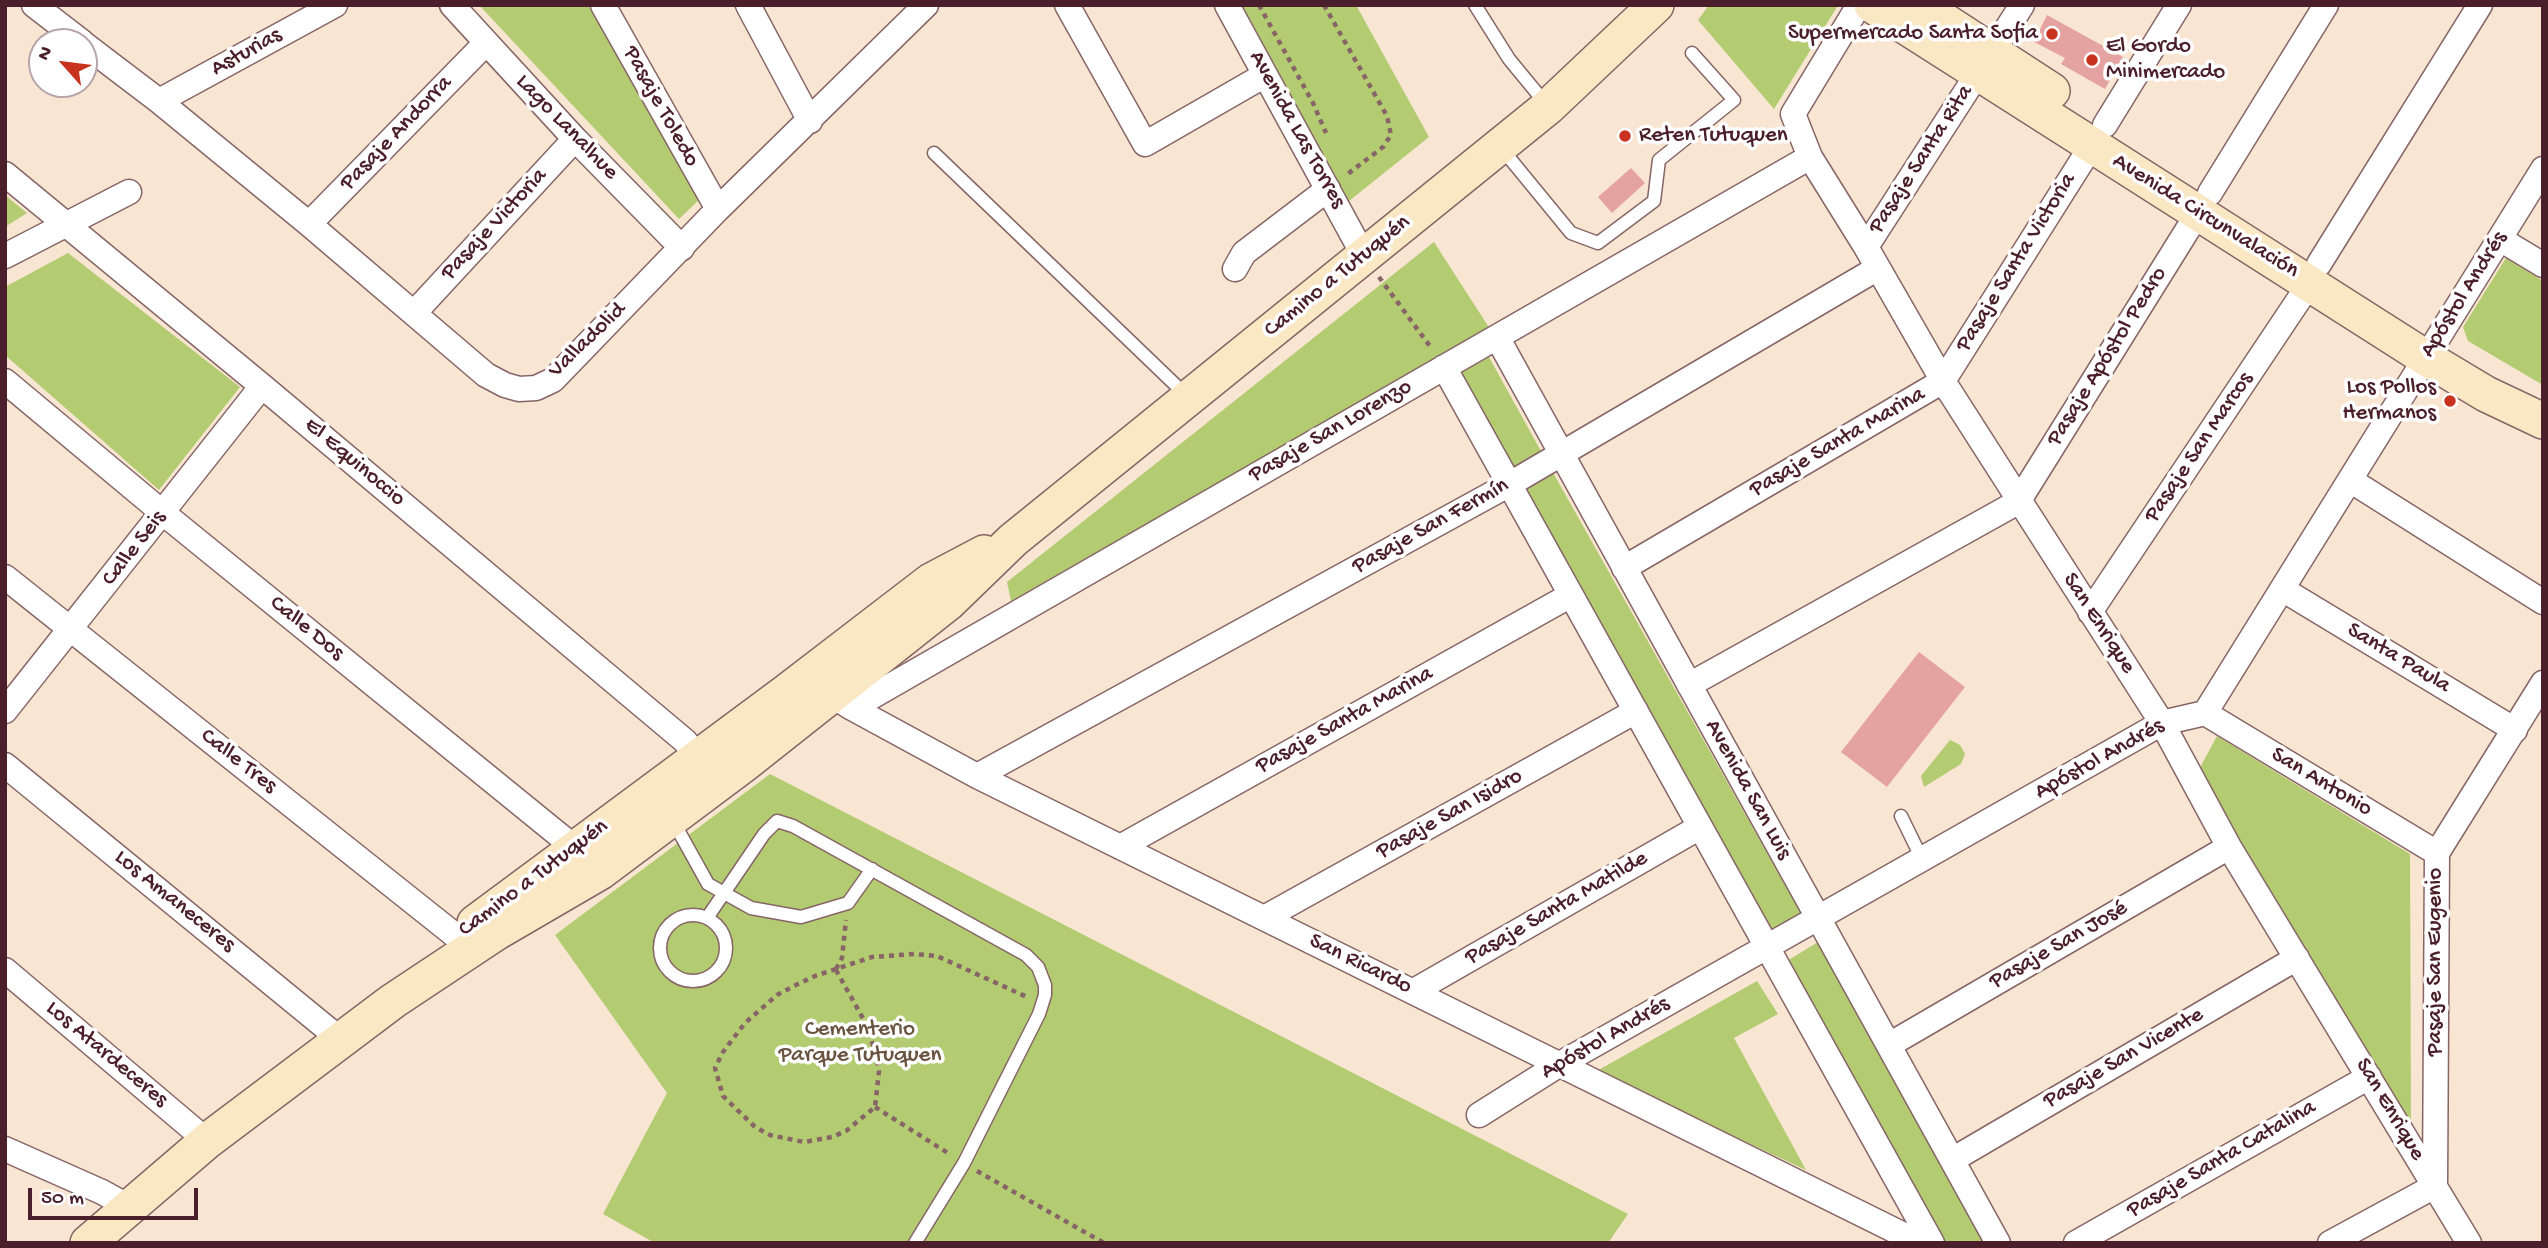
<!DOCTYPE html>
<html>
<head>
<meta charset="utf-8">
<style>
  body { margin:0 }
  #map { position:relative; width:2548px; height:1248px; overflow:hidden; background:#f8e6d3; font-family:"Gochi Hand",sans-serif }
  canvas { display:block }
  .frame { position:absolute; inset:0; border:7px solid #4a1f2b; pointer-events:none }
  .north { position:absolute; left:28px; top:28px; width:70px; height:70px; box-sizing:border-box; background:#fff; border:2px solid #b7a5aa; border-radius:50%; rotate:298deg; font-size:19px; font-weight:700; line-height:28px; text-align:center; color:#4a1f2b }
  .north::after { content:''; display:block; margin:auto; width:24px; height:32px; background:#c8321e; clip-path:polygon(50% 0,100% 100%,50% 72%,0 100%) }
  .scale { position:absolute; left:28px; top:1188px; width:170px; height:32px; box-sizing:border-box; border:4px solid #4a1f2b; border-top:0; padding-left:9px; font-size:21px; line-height:24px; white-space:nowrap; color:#4a1f2b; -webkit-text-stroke:5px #fff; paint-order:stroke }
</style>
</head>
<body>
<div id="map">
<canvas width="2548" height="1248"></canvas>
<div class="frame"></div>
<div class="north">N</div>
<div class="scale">50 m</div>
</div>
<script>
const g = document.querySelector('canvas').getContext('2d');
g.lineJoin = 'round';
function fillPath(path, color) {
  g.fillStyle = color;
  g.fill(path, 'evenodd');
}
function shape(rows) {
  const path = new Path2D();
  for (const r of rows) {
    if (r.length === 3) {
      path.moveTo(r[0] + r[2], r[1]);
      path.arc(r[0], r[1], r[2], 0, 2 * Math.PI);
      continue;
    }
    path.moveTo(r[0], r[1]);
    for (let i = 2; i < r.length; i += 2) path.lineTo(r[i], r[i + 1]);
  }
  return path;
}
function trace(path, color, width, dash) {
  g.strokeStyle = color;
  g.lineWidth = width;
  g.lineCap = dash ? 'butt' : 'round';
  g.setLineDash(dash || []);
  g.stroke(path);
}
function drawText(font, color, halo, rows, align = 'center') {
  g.font = font + ' "Gochi Hand",sans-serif';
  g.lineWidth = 7;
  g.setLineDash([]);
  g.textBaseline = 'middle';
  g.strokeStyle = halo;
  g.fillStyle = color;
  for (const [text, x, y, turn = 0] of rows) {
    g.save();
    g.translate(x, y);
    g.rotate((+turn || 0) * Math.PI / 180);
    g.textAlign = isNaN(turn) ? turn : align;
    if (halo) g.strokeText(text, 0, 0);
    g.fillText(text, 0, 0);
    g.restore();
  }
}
const green = shape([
  [479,5,588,5,701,198,679,219],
  [1242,5,1356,5,1429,137,1349,201],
  [1709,5,1834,5,1837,7,1774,109,1698,20],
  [5,195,27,213,5,227],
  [1434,242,1490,329,1011,601,1007,582],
  [68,253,240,387,159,490,5,355,5,287],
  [2506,258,2543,281,2543,385,2468,341,2463,327],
  [1489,357,1542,453,1508,472,1455,376],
  [1551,469,1803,917,1767,935,1522,485],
  [2217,736,2410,854,2411,1122,2218,812,2197,773],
  [1950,740,1960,745,1965,754,1961,764,1924,787,1921,776],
  [770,774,1628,1214,1608,1243,655,1243,603,1214,667,1093,555,935],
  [1818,942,1985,1243,1940,1243,1782,964],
  [1757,981,1778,1014,1734,1038,1806,1170,1595,1072]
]);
const building = shape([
  [2047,15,2123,57,2105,89,2061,64,2065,58,2034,42],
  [1631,168,1645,183,1612,213,1598,197],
  [1919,652,1965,687,1887,787,1841,752]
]);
const path = shape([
  [1259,5,1313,103,1326,133],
  [1324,5,1387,116,1391,135,1383,147,1345,176],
  [1379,277,1432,349],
  [836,969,842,958,846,920],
  [836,970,865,1022,876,1054,879,1071,875,1107,846,1131,832,1137,804,1142,770,1135,755,1127,723,1096,715,1068,723,1052,745,1023,777,995,796,985,815,976,872,957,914,954,937,956,1027,997],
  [875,1107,951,1155],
  [977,1171,1104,1243]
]);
const lane = shape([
  [1475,5,1509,59,1546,104],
  [1502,149,1571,233,1598,243,1654,201,1659,160,1734,100,1692,53],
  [934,153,1186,395],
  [1901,816,1922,859],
  [673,821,708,884,751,908,801,917,848,903,872,869],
  [693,948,33],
  [707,918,764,834,777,821,793,826,1026,955,1038,967,1045,985,1045,995,1039,1014,964,1163,915,1243]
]);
const street = shape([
  [34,5,82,42],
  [452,5,575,139,682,248],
  [603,5,718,209],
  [748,5,810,121],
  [1067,5,1145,144,1265,75],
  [1227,5,1364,256],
  [1859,5,1793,114,1810,157,1866,247,1943,381,2162,723,2229,847,2469,1243],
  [84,44,159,101,309,224,486,375,505,385,519,389,536,388,553,380,718,209,926,5],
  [1992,52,2022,5],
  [159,101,335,5],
  [2105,125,2179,5],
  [5,174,262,386,685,741,697,757],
  [2210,193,2326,5],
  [309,224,485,44],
  [2500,239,2543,265],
  [1866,247,1978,73],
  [5,256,129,192],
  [2319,264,2480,5],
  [1235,269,1244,253,1328,189],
  [415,312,575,139],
  [1497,337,1998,1243],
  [1444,367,1932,1243],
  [5,381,163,513,575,848,588,853],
  [2350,480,2543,602],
  [1624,568,1943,381,2092,145],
  [5,577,471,948],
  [2282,589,2515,730],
  [2090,612,2310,283],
  [1689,685,2018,502,2198,213],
  [820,688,852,708,977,776,1920,1243],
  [852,708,1810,157],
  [5,711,262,386],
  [2205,713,2437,853],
  [5,765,341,1040],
  [977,776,1510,484,1878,268],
  [1120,847,1571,595],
  [1264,918,1636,711],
  [5,970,207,1141],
  [1414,991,1700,827],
  [1889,1045,2229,847],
  [1479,1115,1560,1064,2162,723,2205,713,2543,169],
  [5,1149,102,1192,131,1208],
  [1952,1160,2297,958],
  [2076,1243,2369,1077],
  [2330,1243,2435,1186,2437,853,2543,683]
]);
const secondary = shape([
  [1872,5,2426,358,2486,394,2543,421],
  [1920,5,2052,91],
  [475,923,785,693,931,581,984,553],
  [88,1243,207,1141,393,1001,497,932,600,872,743,765,949,602,1013,540,1548,107,1656,5]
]);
const markers = [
  [2052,34,7,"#c8321e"],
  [2092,60,7,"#c8321e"],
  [1625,136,7,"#c8321e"],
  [2450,401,7,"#c8321e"]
];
const poiNames = [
  ["Supermercado Santa Sofia",2038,34],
  ["El Gordo",2106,47,"left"],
  ["Minimercado",2106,73,"left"],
  ["Reten Tutuquen",1639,136,"left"],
  ["Los Pollos",2436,388],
  ["Hermanos",2436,414]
];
const streetNames = [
  ["Asturias",247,53,-29],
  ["Pasaje Toledo",660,107,61],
  ["Lago Lanalhue",566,128,46],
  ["Avenida Las Torres",1296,130,61],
  ["Pasaje Andorra",397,134,-46],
  ["Pasaje Santa Rita",1922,160,-57],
  ["Avenida Circunvalación",2205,217,32],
  ["Pasaje Victoria",495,225,-47],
  ["Pasaje Santa Victoria",2017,263,-58],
  ["Camino a Tutuquén",1338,277,-39],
  ["Apóstol Andrés",2465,295,-58],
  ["Valladolid",588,341,-44],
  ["Pasaje Apóstol Pedro",2108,357,-58],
  ["Pasaje San Lorenzo",1331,432,-30],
  ["Pasaje Santa Marina",1838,443,-30],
  ["Pasaje San Marcos",2200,448,-56],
  ["El Equinoccio",354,463,40],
  ["Pasaje San Fermín",1431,527,-29],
  ["Calle Seis",135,549,-52],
  ["San Enrique",2098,624,57],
  ["Calle Dos",306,629,39],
  ["Santa Paula",2398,659,31],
  ["Pasaje Santa Marina",1345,721,-29],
  ["Apóstol Andrés",2100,760,-29],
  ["Calle Tres",238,762,38],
  ["San Antonio",2321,783,31],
  ["Avenida San Luis",1747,790,61],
  ["Pasaje San Isidro",1450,815,-29],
  ["Camino a Tutuquén",534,879,-37],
  ["Los Amaneceres",174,902,39],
  ["Pasaje Santa Matilde",1557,909,-30],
  ["Pasaje San José",2059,946,-30],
  ["Pasaje San Eugenio",2436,962,-90],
  ["San Ricardo",1360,965,26],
  ["Apóstol Andrés",1606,1039,-30],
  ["Los Atardeceres",106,1055,40],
  ["Pasaje San Vicente",2124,1059,-30],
  ["San Enrique",2389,1110,59],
  ["Pasaje Santa Catalina",2222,1160,-30]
];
const parkNames = [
  ["Cementerio",860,1030],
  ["Parque Tutuquen",860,1056]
];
fillPath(green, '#b3cb71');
fillPath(building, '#e4a3a1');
trace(lane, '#876566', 15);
trace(street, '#876566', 27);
trace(secondary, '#876566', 38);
trace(path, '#876566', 4.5, [5, 5]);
trace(lane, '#fff', 12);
trace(street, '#fff', 24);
trace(secondary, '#fae7c3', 35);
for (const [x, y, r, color] of markers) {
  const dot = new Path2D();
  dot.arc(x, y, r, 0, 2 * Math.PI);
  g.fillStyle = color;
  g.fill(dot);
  trace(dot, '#fff', 2.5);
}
drawText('23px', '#4a1f2b', '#fff', poiNames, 'right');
drawText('23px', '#4a1f2b', '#fff', streetNames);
drawText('23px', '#6a5340', '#fff', parkNames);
</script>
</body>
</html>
